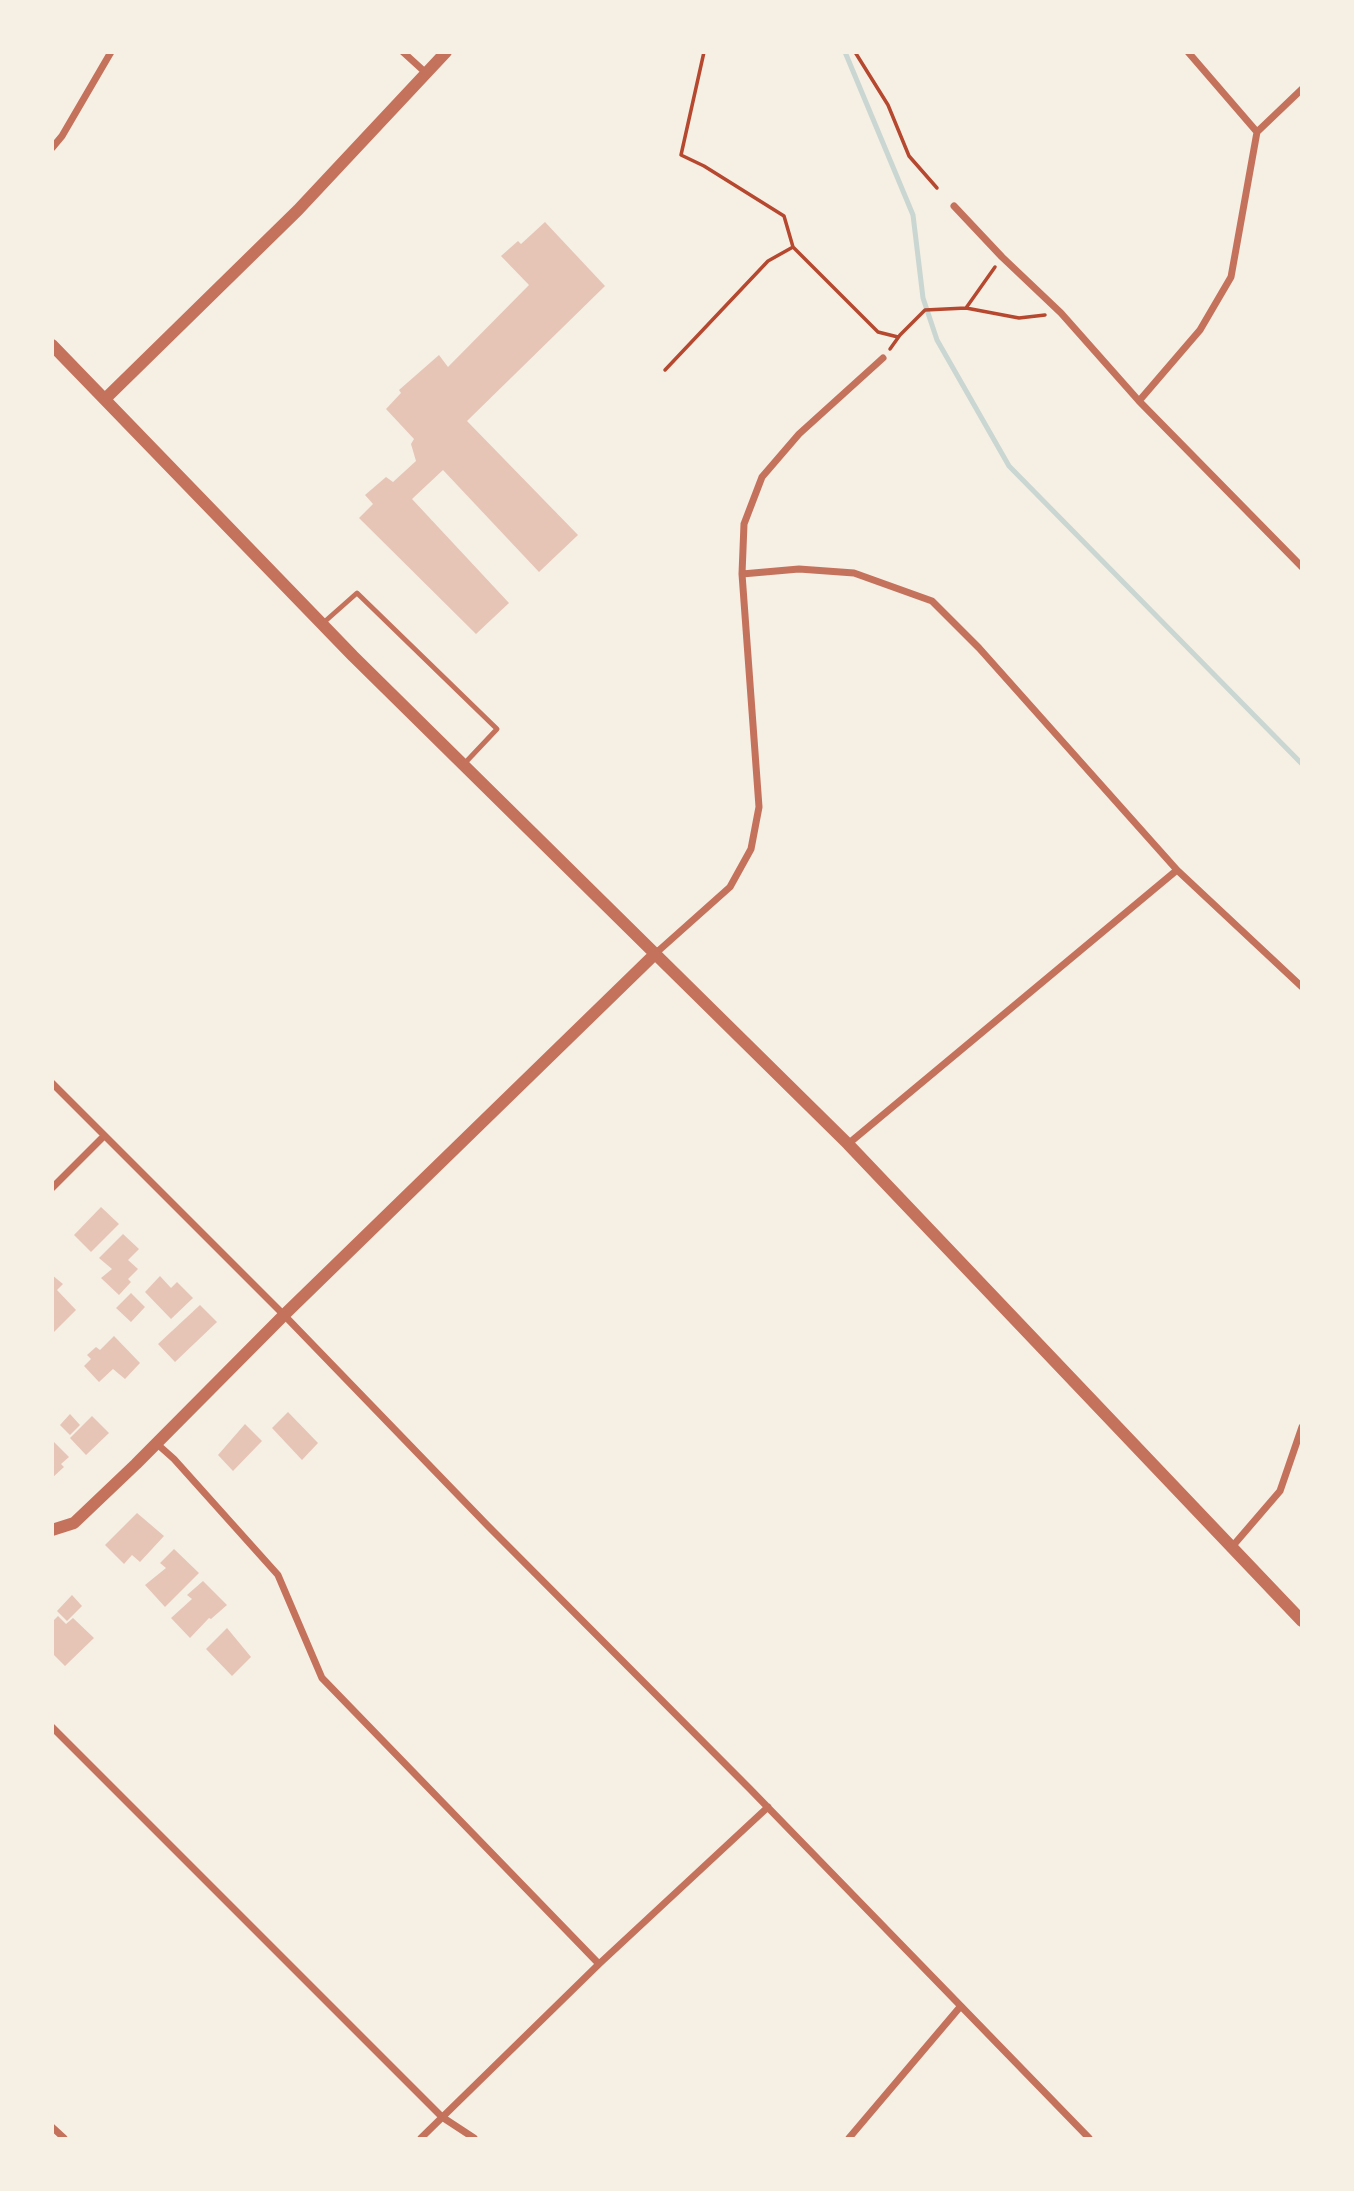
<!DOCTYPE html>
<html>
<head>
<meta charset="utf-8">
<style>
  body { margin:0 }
  #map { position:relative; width:1354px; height:2191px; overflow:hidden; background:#f6efe4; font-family:Mulish,sans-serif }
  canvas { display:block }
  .frame { position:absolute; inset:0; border:54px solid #f6efe4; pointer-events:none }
</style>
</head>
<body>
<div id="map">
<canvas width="1354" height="2191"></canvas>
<div class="frame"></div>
</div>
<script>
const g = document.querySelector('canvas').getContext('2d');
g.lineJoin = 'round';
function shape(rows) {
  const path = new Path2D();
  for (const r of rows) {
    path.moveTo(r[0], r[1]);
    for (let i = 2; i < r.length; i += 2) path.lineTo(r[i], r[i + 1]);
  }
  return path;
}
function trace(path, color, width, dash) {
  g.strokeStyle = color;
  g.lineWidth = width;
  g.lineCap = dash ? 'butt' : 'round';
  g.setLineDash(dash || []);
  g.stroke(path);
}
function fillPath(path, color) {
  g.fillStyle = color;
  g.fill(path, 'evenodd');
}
const stream = shape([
  [845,52,913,215,923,298,937,340,1009,466,1302,764]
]);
const building = shape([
  [545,222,605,286,467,421,578,535,539,572,443,470,412,499,509,603,476,634,359,518,373,504,365,495,386,477,393,482,416,461,411,444,414,439,386,409,401,393,399,390,439,355,448,367,529,285,501,256,518,241,521,244],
  [101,1207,119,1224,91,1252,74,1235],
  [123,1234,139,1249,128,1260,138,1269,128,1279,131,1282,119,1295,101,1278,112,1269,99,1258],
  [52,1275,63,1284,57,1290,76,1310,52,1334],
  [160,1276,171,1288,177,1282,193,1298,171,1319,145,1292],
  [131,1293,145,1307,131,1322,116,1308],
  [200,1305,217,1322,175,1362,158,1344],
  [114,1336,140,1363,125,1379,113,1369,99,1382,84,1366,91,1359,87,1355,96,1347,100,1350],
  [288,1412,318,1443,302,1460,272,1428],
  [70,1414,80,1425,70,1435,60,1425],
  [92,1416,109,1433,86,1455,70,1438],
  [245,1424,262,1441,233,1471,218,1455],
  [52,1440,69,1457,61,1464,64,1467,52,1478],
  [137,1513,164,1536,140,1562,132,1555,124,1564,105,1545],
  [174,1549,199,1573,165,1607,145,1585,166,1568,160,1563],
  [203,1581,227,1605,211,1619,209,1618,190,1638,171,1618,192,1599,187,1595],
  [72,1595,82,1606,67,1621,57,1611],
  [58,1616,66,1624,73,1618,94,1638,65,1666,52,1653,52,1622],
  [227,1628,251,1657,232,1676,206,1649]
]);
const path = shape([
  [704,52,681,155,704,166,784,216,793,247,878,332,898,337],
  [855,52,888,105,909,156,937,188],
  [966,308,995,267],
  [890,349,900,335,925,310,966,308,1019,318,1045,315],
  [665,370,768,261,793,247]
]);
const service = shape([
  [322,624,357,593,497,729,464,764]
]);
const minor = shape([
  [403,52,426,73],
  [1188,52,1257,132],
  [52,148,62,136,111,52],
  [954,206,1002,257,1061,313,1139,401,1302,567],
  [1139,401,1200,330,1231,277,1257,132,1302,89],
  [742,574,799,569,854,573,932,601,979,648,1177,870,1302,987],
  [656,953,730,887,751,849,759,807,742,574,744,524,762,477,799,434,883,358],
  [52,1083,284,1315,488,1526,750,1789,1089,2138],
  [848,1144,1177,870],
  [52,1188,104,1136],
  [156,1443,174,1459,278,1575,322,1678,599,1964],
  [1231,1548,1280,1491,1302,1427],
  [52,1727,442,2117,474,2138],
  [52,2127,64,2138],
  [421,2138,599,1964,768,1807],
  [849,2138,960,2007]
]);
const tertiary = shape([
  [52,345,353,656,848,1144,1302,1621],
  [105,399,298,210,446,52],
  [52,1530,74,1523,136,1464,284,1315,656,953]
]);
trace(stream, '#c9d6d2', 5);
fillPath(building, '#e6c5b7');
trace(path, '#b5482f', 3.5);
trace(service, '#c5725c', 5);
trace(minor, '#c5725c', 7);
trace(tertiary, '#c5725c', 12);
</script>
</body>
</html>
